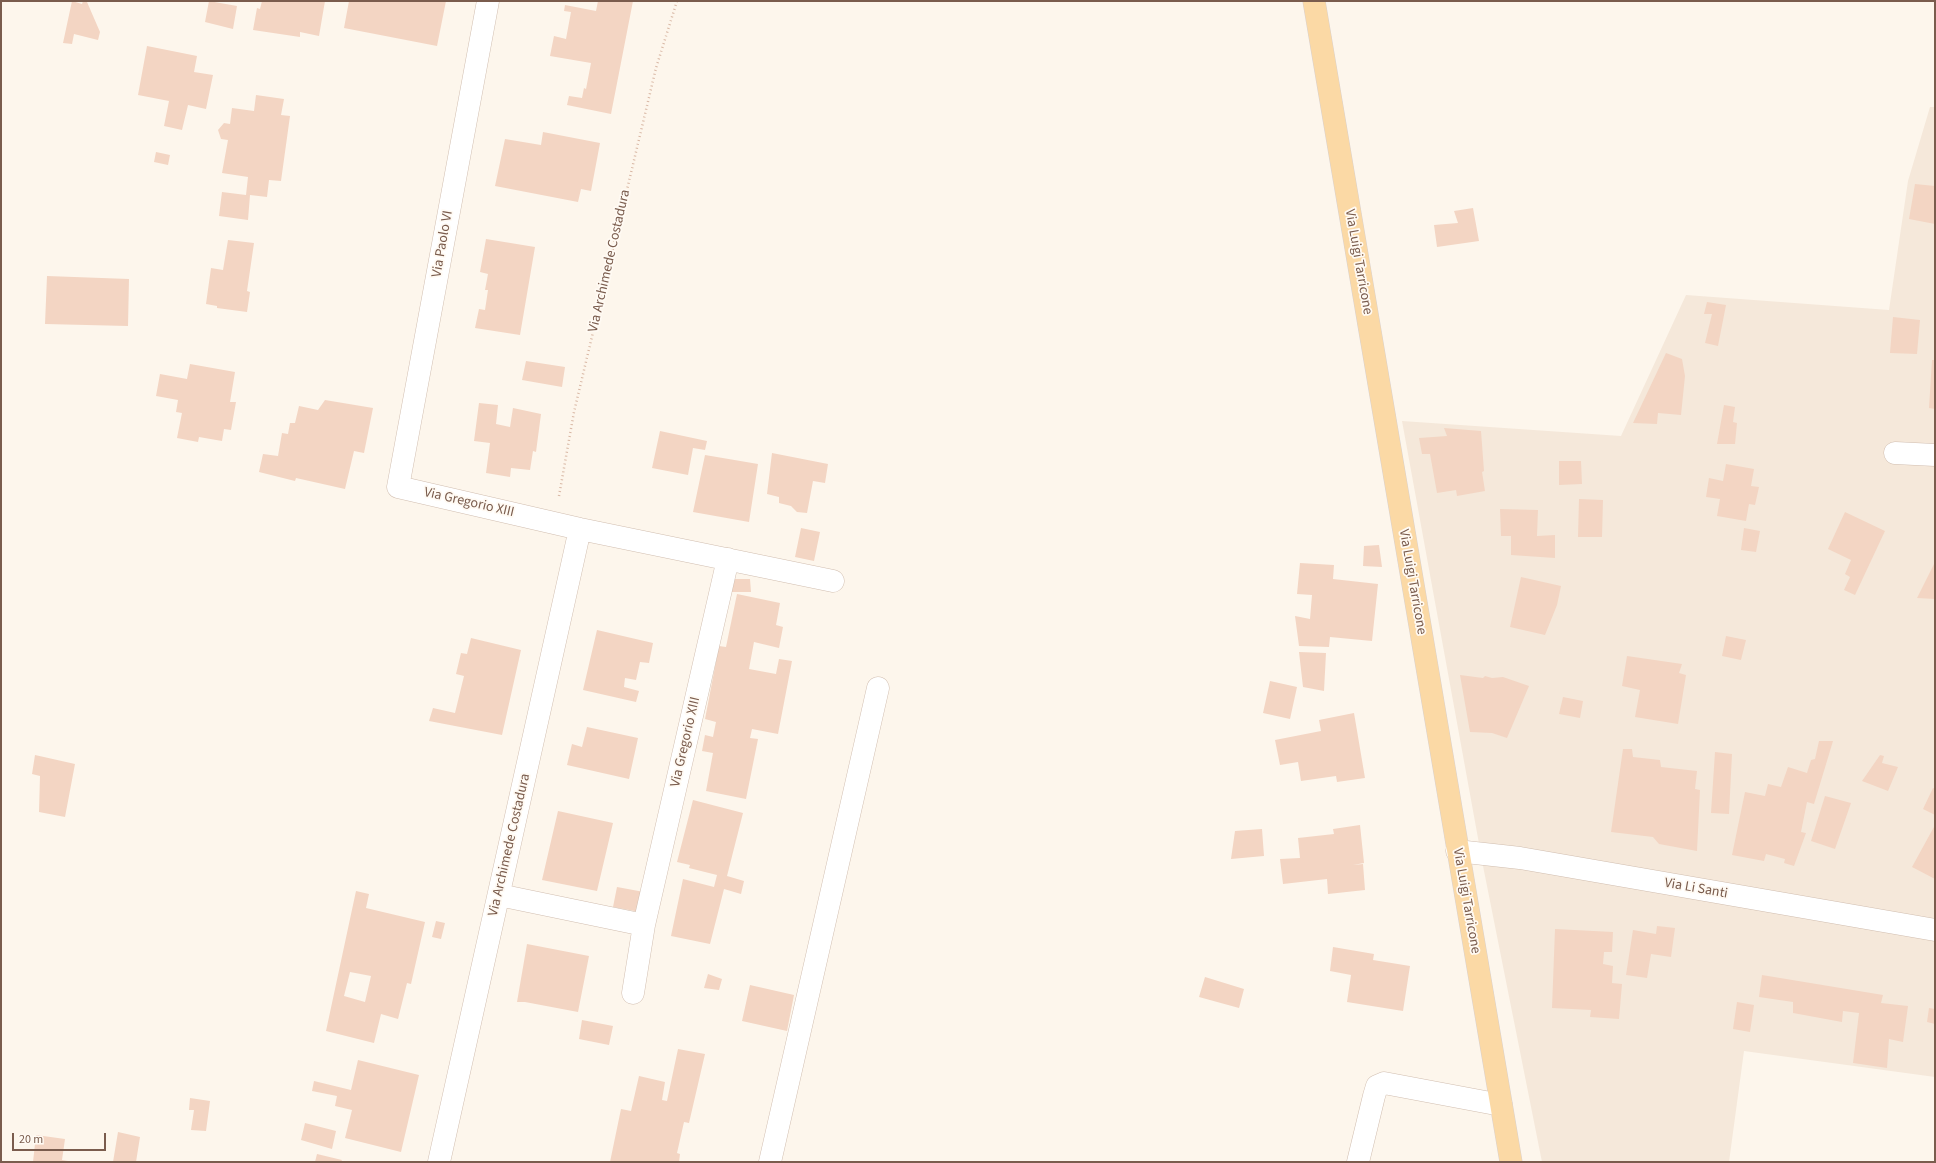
<!DOCTYPE html>
<html>
<head>
<meta charset="utf-8">
<style>
  body { margin:0 }
  #map { position:relative; width:1936px; height:1163px; overflow:hidden; background:#fdf6ec; font-family:"Source Sans 3",sans-serif }
  canvas { display:block }
  .frame { position:absolute; inset:0; border:2px solid #7a5c4d; pointer-events:none }
  .scale { position:absolute; left:12px; top:1133px; width:94px; height:18px; box-sizing:border-box; border:2px solid #7a5c4d; border-top:0; padding-left:5px; font-size:12px; line-height:14px; white-space:nowrap; color:#7a5c4d; -webkit-text-stroke:3px #fffaf3; paint-order:stroke }
</style>
</head>
<body>
<div id="map">
<canvas width="1936" height="1163"></canvas>
<div class="frame"></div>
<div class="scale">20 m</div>
</div>
<script>
const g = document.querySelector('canvas').getContext('2d');
g.lineJoin = 'round';
function fillPath(path, color) {
  g.fillStyle = color;
  g.fill(path, 'evenodd');
}
function shape(rows) {
  const path = new Path2D();
  for (const r of rows) {
    path.moveTo(r[0], r[1]);
    for (let i = 2; i < r.length; i += 2) path.lineTo(r[i], r[i + 1]);
  }
  return path;
}
function trace(path, color, width, dash) {
  g.strokeStyle = color;
  g.lineWidth = width;
  g.lineCap = dash ? 'butt' : 'round';
  g.setLineDash(dash || []);
  g.stroke(path);
}
function drawText(font, color, halo, rows, align = 'center') {
  g.font = font + ' "Source Sans 3",sans-serif';
  g.lineWidth = 3.5;
  g.setLineDash([]);
  g.textBaseline = 'middle';
  g.strokeStyle = halo;
  g.fillStyle = color;
  for (const [text, x, y, turn = 0] of rows) {
    g.save();
    g.translate(x, y);
    g.rotate((+turn || 0) * Math.PI / 180);
    g.textAlign = isNaN(turn) ? turn : align;
    if (halo) g.strokeText(text, 0, 0);
    g.fillText(text, 0, 0);
    g.restore();
  }
}
const residential = shape([
  [1930,107,1935,107,1935,1077,1744,1051,1729,1162,1542,1162,1484,871,1402,421,1621,436,1686,295,1889,310,1908,181]
]);
const building = shape([
  [72,1,82,4,83,1,87,2,100,32,98,40,74,34,72,44,63,43],
  [209,1,237,6,233,29,205,22],
  [262,1,325,1,319,36,300,32,300,37,253,30,257,8,260,9],
  [349,1,446,1,437,46,344,28],
  [598,1,633,1,611,114,567,105,569,96,582,98,584,88,586,89,591,63,550,56,554,36,566,39,571,12,564,11,565,5,596,11],
  [147,46,197,56,194,72,213,75,206,109,188,105,182,130,164,126,169,101,138,95],
  [256,95,284,99,281,115,290,116,281,181,269,180,267,197,250,195,248,220,219,216,222,192,246,195,248,177,222,173,228,140,221,139,218,130,224,123,230,124,232,108,254,111],
  [543,132,600,143,591,191,581,189,578,202,495,186,505,139,541,145],
  [156,152,170,155,168,165,154,162],
  [1915,184,1935,186,1935,224,1909,219],
  [1473,208,1479,241,1437,247,1434,225,1458,223,1454,211],
  [486,239,535,247,520,335,475,328,479,309,485,310,488,290,485,290,488,274,480,272],
  [228,240,254,243,247,291,250,292,247,312,217,308,217,306,206,304,211,268,223,270],
  [47,276,129,279,128,326,45,324],
  [1707,302,1726,305,1718,346,1705,343,1712,314,1704,314],
  [1893,317,1920,320,1917,354,1890,353],
  [1666,353,1682,359,1685,376,1681,415,1658,413,1657,424,1633,423],
  [1932,360,1935,360,1935,409,1929,408],
  [526,361,565,367,562,387,522,380],
  [190,364,235,372,230,402,236,402,231,430,224,429,222,441,199,437,198,442,177,438,182,413,176,412,178,400,156,396,160,374,187,379],
  [325,400,373,408,364,453,354,451,345,489,296,478,295,481,259,472,263,454,278,456,282,433,288,434,290,423,295,423,299,406,318,410],
  [479,403,498,405,496,424,510,427,513,408,541,414,536,452,533,451,530,470,511,468,510,477,486,473,490,443,474,441],
  [1724,405,1735,407,1733,422,1737,423,1735,444,1717,444],
  [1444,428,1481,431,1484,471,1482,472,1485,491,1457,496,1456,490,1437,493,1430,454,1422,454,1419,438,1447,436],
  [660,431,707,441,705,450,693,448,688,475,652,468],
  [772,453,828,464,825,483,813,481,807,513,797,512,791,506,779,503,779,497,767,494],
  [705,455,758,464,749,522,693,512],
  [1559,461,1581,461,1582,484,1559,485],
  [1726,464,1754,469,1751,486,1759,487,1755,505,1749,504,1746,521,1717,516,1720,499,1706,497,1709,478,1723,481],
  [1579,499,1603,500,1602,537,1578,537],
  [1500,509,1538,510,1537,536,1555,535,1555,558,1511,555,1511,536,1501,536],
  [1845,512,1885,531,1855,595,1844,590,1850,577,1845,574,1851,560,1828,549],
  [801,528,820,532,814,561,795,557],
  [1744,528,1760,531,1756,552,1741,550],
  [1379,545,1382,567,1363,566,1364,546],
  [1935,562,1935,599,1917,598],
  [1300,563,1334,565,1333,579,1378,584,1372,641,1330,637,1329,647,1299,646,1295,616,1310,619,1312,595,1297,594],
  [1521,577,1561,586,1557,605,1545,635,1510,627],
  [731,579,750,579,751,592,731,592],
  [737,594,780,603,776,625,783,627,779,648,754,642,749,669,776,674,779,659,792,661,778,734,752,729,750,738,758,739,746,799,706,791,713,753,702,751,705,735,713,737,716,722,705,719,719,646,726,647],
  [597,630,653,643,649,663,640,662,636,680,625,678,624,687,639,691,636,702,583,690],
  [1726,636,1746,640,1741,660,1722,656],
  [471,638,521,650,502,735,429,721,433,708,455,713,464,676,456,674,461,653,467,654],
  [1299,652,1326,653,1324,691,1303,687],
  [1627,656,1682,664,1679,673,1686,675,1678,724,1635,717,1640,690,1622,686],
  [1460,675,1483,678,1485,676,1492,678,1503,677,1529,686,1507,738,1492,733,1470,732],
  [1270,681,1297,687,1290,719,1263,713],
  [1563,697,1583,701,1580,718,1559,714],
  [1354,713,1365,778,1337,782,1336,776,1301,781,1298,762,1280,765,1275,740,1321,731,1319,720],
  [587,727,638,738,629,779,567,765,572,744,582,747],
  [1819,741,1833,741,1814,804,1807,802,1801,832,1806,833,1794,866,1784,863,1785,859,1766,854,1764,861,1732,855,1745,792,1765,796,1768,784,1781,787,1788,767,1807,773,1811,760,1815,759],
  [1623,749,1632,749,1633,757,1660,760,1661,767,1697,771,1695,789,1700,790,1697,851,1659,844,1653,837,1611,832],
  [1715,752,1732,754,1729,814,1711,813],
  [35,755,75,764,65,817,39,812,40,776,32,774],
  [1880,755,1884,756,1882,763,1898,767,1888,791,1862,781],
  [1933,788,1935,789,1935,815,1923,809],
  [1825,796,1851,803,1835,849,1811,841],
  [693,800,743,813,727,876,744,881,741,894,724,889,710,944,671,936,683,879,714,887,717,875,689,868,690,865,677,862],
  [558,811,613,823,597,891,542,880],
  [1360,825,1364,863,1353,865,1363,864,1365,890,1328,894,1327,879,1283,884,1280,859,1300,858,1298,838,1334,834,1333,829],
  [1935,825,1935,879,1912,867],
  [1262,829,1264,856,1231,859,1235,831],
  [617,887,644,892,640,912,613,907],
  [356,891,369,894,366,908,425,922,411,984,407,983,398,1019,381,1014,374,1043,326,1031],
  [350,972,371,976,365,1002,344,996],
  [436,921,445,923,441,939,432,937],
  [1657,926,1675,928,1671,957,1651,954,1647,978,1626,975,1633,930,1656,934],
  [1555,929,1613,932,1612,952,1604,952,1603,964,1613,966,1612,983,1622,984,1619,1019,1590,1017,1591,1010,1552,1008],
  [527,944,589,956,578,1012,525,1002,517,1002],
  [1333,947,1374,954,1373,960,1410,966,1403,1011,1347,1002,1351,975,1330,971],
  [708,974,722,979,719,990,704,988],
  [1762,975,1883,995,1881,1003,1908,1006,1903,1042,1889,1039,1887,1068,1853,1063,1859,1013,1843,1011,1842,1022,1793,1013,1793,1002,1759,997],
  [1205,977,1244,989,1239,1008,1199,997],
  [750,985,794,995,787,1031,742,1021],
  [1737,1002,1754,1005,1750,1032,1733,1029],
  [1929,1008,1935,1009,1935,1024,1927,1022],
  [582,1020,613,1026,609,1045,579,1039],
  [678,1049,705,1054,689,1123,684,1122,677,1153,680,1154,679,1162,610,1162,621,1109,631,1111,639,1076,665,1082,662,1100,667,1101],
  [358,1060,419,1075,401,1152,345,1138,352,1110,335,1106,337,1096,312,1091,314,1081,351,1090],
  [190,1098,210,1101,206,1131,191,1130,194,1110,189,1110],
  [305,1123,336,1131,332,1149,301,1140],
  [118,1132,140,1137,136,1162,113,1162],
  [36,1135,65,1139,62,1160,68,1161,68,1162,33,1162],
  [317,1154,342,1160,341,1162,315,1162]
]);
const path = shape([
  [559,496,574,412,656,68,677,1]
]);
const minor = shape([
  [488,1,398,487,580,529,833,581],
  [1895,453,1935,455],
  [1457,851,1520,858,1935,930],
  [499,895,644,925],
  [633,993,644,925,728,559],
  [439,1162,580,529],
  [770,1162,878,688],
  [1358,1162,1374,1096,1377,1086,1384,1083,1501,1105]
]);
const major = shape([
  [1314,1,1511,1162]
]);
const streetNames = [
  ["Via Paolo VI",443,244,-80],
  ["Via Archimede Costadura",610,261,-77],
  ["Via Luigi Tarricone",1358,262,80],
  ["Via Gregorio XIII",469,503,13],
  ["Via Luigi Tarricone",1412,582,80],
  ["Via Gregorio XIII",686,742,-77],
  ["Via Archimede Costadura",510,845,-77],
  ["Via Li Santi",1696,889,10],
  ["Via Luigi Tarricone",1466,901,80]
];
fillPath(residential, '#f5e8da');
fillPath(building, '#f3d5c3');
trace(minor, '#d1beb0', 23);
trace(major, '#dad1cd', 23);
trace(path, '#d9b8a5', 2.5, [1, 3]);
trace(minor, '#fff', 22);
trace(major, '#fbd9a5', 22);
drawText('14px', '#7a5c4d', '#fffaf3', streetNames);
</script>
</body>
</html>
